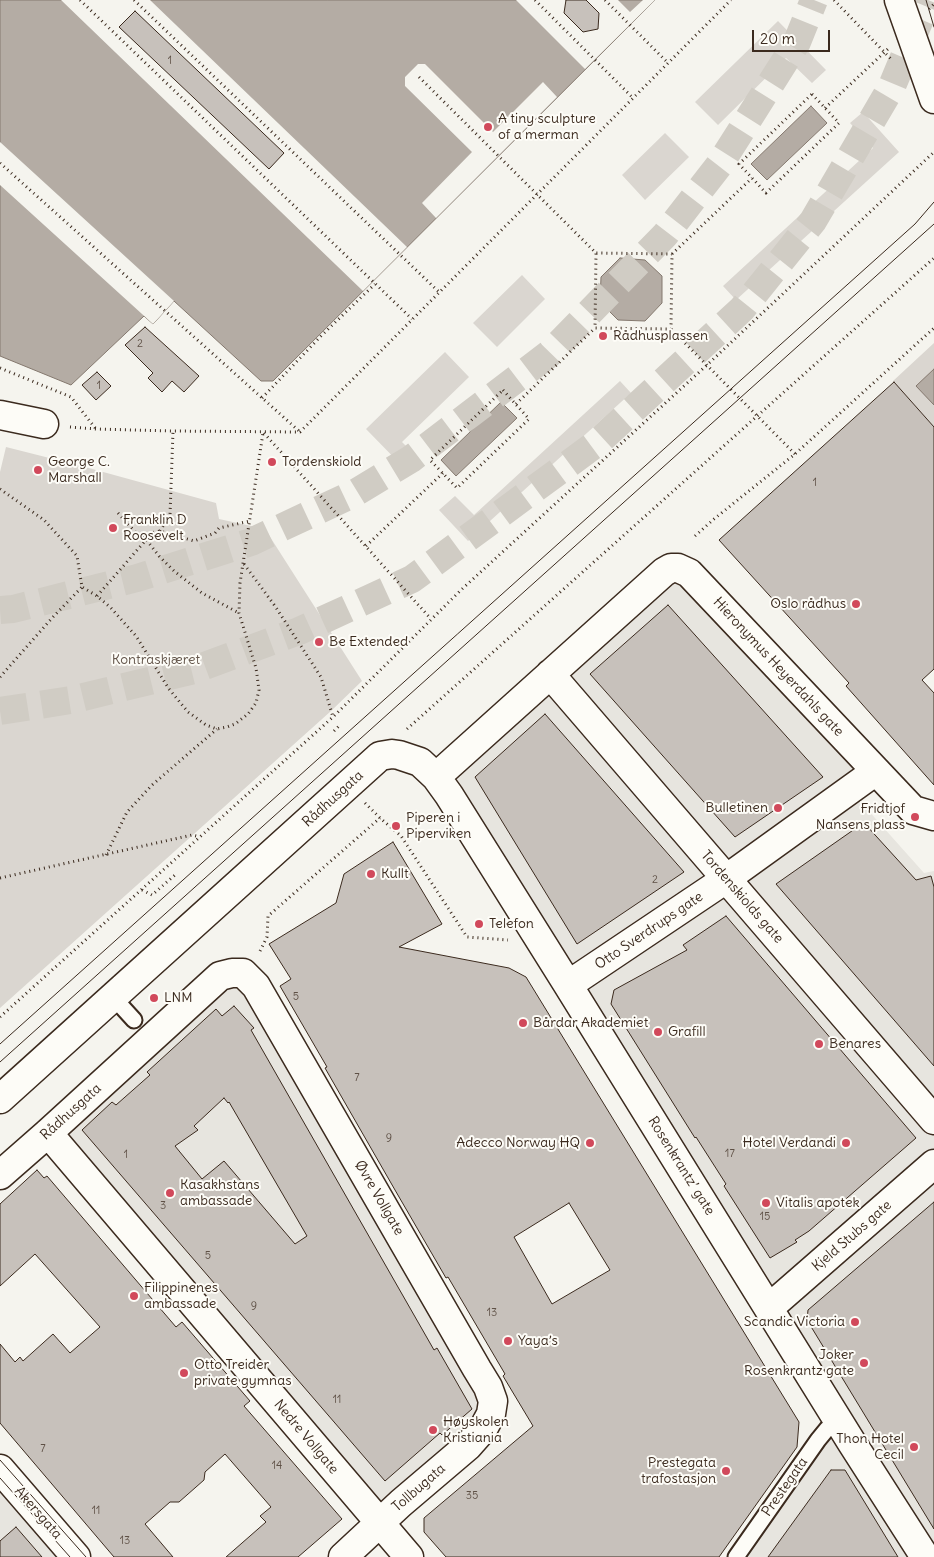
<!DOCTYPE html>
<html>
<head>
<meta charset="utf-8">
<style>
  body { margin:0 }
  #map { position:relative; width:934px; height:1557px; overflow:hidden; background:#f5f4ee; font-family:Delius,sans-serif }
  canvas { display:block }
  .scale { position:absolute; left:752px; top:30px; width:78px; height:22px; box-sizing:border-box; border:2px solid #3b2a1e; border-top:0; padding-left:6px; font-size:15px; line-height:18px; white-space:nowrap; color:#3b2a1e; -webkit-text-stroke:4px #fdfcf7; paint-order:stroke }
</style>
</head>
<body>
<div id="map">
<canvas width="934" height="1557"></canvas>
<div class="scale">20 m</div>
</div>
<script>
const g = document.querySelector('canvas').getContext('2d');
g.lineJoin = 'round';
function fillPath(path, color) {
  g.fillStyle = color;
  g.fill(path, 'evenodd');
}
function shape(rows) {
  const path = new Path2D();
  for (const r of rows) {
    path.moveTo(r[0], r[1]);
    for (let i = 2; i < r.length; i += 2) path.lineTo(r[i], r[i + 1]);
  }
  return path;
}
function trace(path, color, width, dash) {
  g.strokeStyle = color;
  g.lineWidth = width;
  g.lineCap = dash ? 'butt' : 'round';
  g.setLineDash(dash || []);
  g.stroke(path);
}
function drawText(font, color, halo, rows, align = 'center') {
  g.font = font + ' Delius,sans-serif';
  g.lineWidth = 4;
  g.setLineDash([]);
  g.textBaseline = 'middle';
  g.strokeStyle = halo;
  g.fillStyle = color;
  for (const [text, x, y, turn = 0] of rows) {
    g.save();
    g.translate(x, y);
    g.rotate((+turn || 0) * Math.PI / 180);
    g.textAlign = isNaN(turn) ? turn : align;
    if (halo) g.strokeText(text, 0, 0);
    g.fillText(text, 0, 0);
    g.restore();
  }
}
const built = shape([
  [671,568,876,771,850,790,924,873,934,871,934,1557,736,1557,838,1422,449,795,456,760],
  [243,973,493,1401,380,1523,48,1133],
  [0,1469,78,1557,0,1557]
]);
const green = shape([
  [778,21,826,70,812,83,786,58,718,125,695,102],
  [863,112,899,152,736,300,723,286,873,148,850,123],
  [665,133,689,157,645,200,622,175],
  [522,275,545,299,497,347,473,323],
  [934,343,934,427,893,381],
  [445,352,469,377,402,442,419,459,407,471,366,429],
  [620,381,631,393,468,541,439,510,455,496,474,515],
  [6,447,85,467,216,503,219,519,265,529,362,681,331,711,0,1008,0,472]
]);
const water = shape([
  [0,0,655,0,273,381,261,381,174,301,153,324,144,316,71,385,0,356,0,0],
  [811,106,827,123,767,180,751,164,811,106],
  [620,258,645,260,662,276,662,303,645,321,618,320,600,302,601,277,620,258],
  [934,369,934,405,916,386,934,369],
  [501,402,517,418,456,476,441,460,501,402]
]);
const pier = shape([
  [61,0,150,0,407,247,363,291],
  [516,0,618,0,630,12,643,0,655,0,585,69],
  [418,64,425,64,493,132,543,82,557,97,436,218,422,203,472,152,405,86,405,77],
  [0,142,174,301,153,324,0,185]
]);
const building = shape([
  [566,0,586,0,599,13,598,29,583,32,564,13,566,0],
  [135,11,284,153,269,169,119,27,135,11],
  [145,327,199,376,184,392,172,381,162,392,148,378,153,373,125,345,145,327],
  [97,372,111,386,96,400,82,385,97,372],
  [894,382,934,427,934,669,922,680,934,693,934,785,846,686,849,683,719,540,894,382],
  [668,605,823,777,735,837,590,674,668,605],
  [545,714,684,872,577,944,475,777,545,714],
  [866,825,916,880,931,876,934,887,934,1066,776,884,859,826,861,829,866,825],
  [393,842,442,924,399,947,509,968,526,977,799,1422,797,1447,719,1557,446,1557,424,1532,424,1518,533,1426,503,1376,505,1374,448,1277,446,1278,395,1190,325,1068,327,1067,280,986,291,979,269,944,336,903,344,874,393,842],
  [569,1203,610,1270,552,1304,514,1237,569,1203],
  [726,916,916,1138,809,1231,795,1240,797,1242,770,1258,724,1186,726,1184,696,1137,695,1138,611,1004,614,990,687,950,683,945,726,916],
  [234,1006,254,1028,251,1030,434,1350,437,1348,472,1409,442,1435,440,1433,385,1481,82,1130,112,1102,116,1105,150,1075,147,1072,216,1009,222,1016,234,1006],
  [224,1098,228,1103,229,1102,307,1236,295,1244,224,1161,202,1179,175,1146,198,1130,194,1126,224,1098],
  [37,1170,44,1178,47,1176,176,1327,182,1322,250,1401,244,1406,342,1519,298,1557,226,1557,266,1522,260,1516,271,1507,225,1454,205,1472,204,1480,179,1502,170,1502,145,1524,173,1557,114,1557,0,1423,0,1344,15,1362,20,1357,23,1361,53,1334,70,1353,100,1327,35,1254,0,1286,0,1204,37,1170],
  [934,1202,934,1529,807,1320,808,1310,934,1202],
  [831,1470,845,1470,898,1557,768,1557,831,1470],
  [16,1527,42,1557,0,1557,0,1541,16,1527]
]);
const highwayTunnel = shape([
  [0,610,13,609,137,578,251,542,355,493,411,459,549,354,665,235,720,164,797,42,814,0],
  [0,711,71,700,194,670,299,631,412,579,597,443,742,309,813,221,892,86,928,0]
]);
const path = shape([
  [80,0,412,319],
  [134,0,439,292],
  [535,0,633,98],
  [605,0,668,63],
  [834,0,891,59],
  [929,9,934,4],
  [419,77,596,253,672,254,671,329,595,328,596,253],
  [812,94,839,123,766,193,739,164,812,94],
  [825,108,889,48],
  [0,163,299,431],
  [672,254,752,178],
  [671,329,795,454],
  [0,368,71,397,96,429],
  [503,390,529,419,457,488,430,460,503,390],
  [262,398,321,336,375,284],
  [516,404,595,328],
  [70,427,96,429,173,431,300,432,731,0],
  [264,433,431,619],
  [0,489,44,520,77,556,82,587,97,596,111,608,136,636,169,689,188,712,206,725,217,729,227,727,235,724,248,714,256,703,259,690,256,668,239,613,240,583,263,433],
  [118,513,137,534,145,538,159,556,174,571,202,593,239,613],
  [160,531,170,515,173,431],
  [695,536,714,519,795,454,934,328],
  [145,538,151,533,160,531,194,541,215,533,219,528,250,521],
  [366,546,443,473],
  [244,564,275,606,321,677,333,717],
  [97,596,146,540],
  [0,677,53,617,82,587],
  [407,729,934,258],
  [334,731,340,725],
  [365,803,380,818,401,836,467,937,508,940],
  [106,855,127,812,152,785,217,729],
  [0,878,192,835,200,837],
  [142,890,152,895,175,875],
  [260,951,267,937,268,916,380,818],
  [0,1017,333,717,461,590,707,365,934,152]
]);
const lane = shape([
  [113,997,134,1020],
  [736,1557,818,1440,827,1429,839,1421]
]);
const street = shape([
  [899,0,934,99],
  [0,415,44,424],
  [550,674,934,1120],
  [436,777,664,572,671,568,678,568,689,573,913,810,934,816],
  [568,985,726,879,876,771],
  [0,1099,380,756,392,754,399,755,420,762,436,777,449,795,568,985,852,1443,925,1557],
  [48,1133,409,1557],
  [0,1175,48,1133,220,976,232,973,243,973,256,986,477,1369,488,1387,493,1401,491,1414,483,1429,468,1446,401,1503,343,1557],
  [769,1308,934,1164],
  [0,1469,76,1557]
]);
const tram = shape([
  [926,0,934,27],
  [0,1044,915,224,934,202],
  [0,1062,934,224],
  [0,1460,86,1557],
  [0,1478,70,1557]
]);
const markers = [
  [488,127,5,"#d1495b"],
  [603,336,5,"#d1495b"],
  [272,462,5,"#d1495b"],
  [38,470,5,"#d1495b"],
  [113,528,5,"#d1495b"],
  [856,604,5,"#d1495b"],
  [319,642,5,"#d1495b"],
  [778,808,5,"#d1495b"],
  [915,817,5,"#d1495b"],
  [396,826,5,"#d1495b"],
  [371,874,5,"#d1495b"],
  [479,924,5,"#d1495b"],
  [154,998,5,"#d1495b"],
  [523,1023,5,"#d1495b"],
  [658,1032,5,"#d1495b"],
  [819,1044,5,"#d1495b"],
  [590,1143,5,"#d1495b"],
  [846,1143,5,"#d1495b"],
  [170,1193,5,"#d1495b"],
  [766,1203,5,"#d1495b"],
  [134,1296,5,"#d1495b"],
  [855,1322,5,"#d1495b"],
  [508,1341,5,"#d1495b"],
  [864,1363,5,"#d1495b"],
  [184,1373,5,"#d1495b"],
  [433,1430,5,"#d1495b"],
  [914,1447,5,"#d1495b"],
  [726,1471,5,"#d1495b"]
];
const numberNames = [
  ["1",170,61],
  ["2",140,344],
  ["1",99,386],
  ["1",815,483],
  ["2",655,880],
  ["5",296,997],
  ["7",357,1078],
  ["9",389,1139],
  ["17",730,1154],
  ["1",126,1155],
  ["3",163,1206],
  ["15",765,1217],
  ["5",208,1256],
  ["9",254,1307],
  ["13",492,1313],
  ["11",337,1400],
  ["7",43,1449],
  ["14",277,1466],
  ["35",472,1496],
  ["11",96,1511],
  ["13",125,1541]
];
const poiNames = [
  ["A tiny sculpture",498,119],
  ["of a merman",498,135],
  ["Rådhusplassen",613,336],
  ["George C.",48,462],
  ["Marshall",48,478],
  ["Tordenskiold",282,462],
  ["Franklin D",123,520],
  ["Roosevelt",123,536],
  ["Oslo rådhus",846,604,"right"],
  ["Be Extended",329,642],
  ["Bulletinen",768,808,"right"],
  ["Fridtjof",905,809,"right"],
  ["Nansens plass",905,825,"right"],
  ["Piperen i",406,818],
  ["Piperviken",406,834],
  ["Kullt",381,874],
  ["Telefon",489,924],
  ["LNM",164,998],
  ["Bårdar Akademiet",533,1023],
  ["Grafill",668,1032],
  ["Benares",829,1044],
  ["Adecco Norway HQ",580,1143,"right"],
  ["Hotel Verdandi",836,1143,"right"],
  ["Kasakhstans",180,1185],
  ["ambassade",180,1201],
  ["Vitalis apotek",776,1203],
  ["Filippinenes",144,1288],
  ["ambassade",144,1304],
  ["Scandic Victoria",845,1322,"right"],
  ["Yaya’s",518,1341],
  ["Joker",854,1355,"right"],
  ["Rosenkrantz gate",854,1371,"right"],
  ["Otto Treider",194,1365],
  ["private gymnas",194,1381],
  ["Høyskolen",443,1422],
  ["Kristiania",443,1438],
  ["Thon Hotel",904,1439,"right"],
  ["Cecil",904,1455,"right"],
  ["Prestegata",716,1463,"right"],
  ["trafostasjon",716,1479,"right"]
];
const parkNames = [
  ["Kontraskjæret",156,660]
];
const streetNames = [
  ["Hieronymus Heyerdahls gate",778,667,47],
  ["Rådhusgata",333,799,-42],
  ["Tordenskiolds gate",742,897,49],
  ["Otto Sverdrups gate",649,931,-34],
  ["Rådhusgata",71,1112,-42],
  ["Rosenkrantz’ gate",681,1166,58],
  ["Øvre Vollgate",379,1198,60],
  ["Kjeld Stubs gate",852,1236,-41],
  ["Nedre Vollgate",306,1437,50],
  ["Prestegata",785,1487,-55],
  ["Tollbugata",419,1488,-41],
  ["Akersgata",38,1513,49]
];
fillPath(built, '#e7e5df');
fillPath(green, '#dad6d0');
fillPath(water, '#b4aca4');
trace(water, '#84786e', 1);
fillPath(pier, '#f5f4ee');
fillPath(building, '#c7c1bb');
trace(building, '#3b2a1e', 1);
trace(highwayTunnel, '#d0ccc4', 28, [28, 14]);
trace(lane, '#3b2a1e', 19);
trace(street, '#3b2a1e', 31);
trace(path, '#3b2a1e', 3, [1, 4]);
trace(lane, '#fdfcf7', 15);
trace(street, '#fdfcf7', 28);
trace(tram, '#3b2a1e', 1);
for (const [x, y, r, color] of markers) {
  const dot = new Path2D();
  dot.arc(x, y, r, 0, 2 * Math.PI);
  g.fillStyle = color;
  g.fill(dot);
  trace(dot, '#fdfcf7', 2);
}
drawText('11px', '#5e5045', null, numberNames);
drawText('14px', '#3b2a1e', '#fdfcf7', poiNames, 'left');
drawText('14px', '#63554a', '#fdfcf7', parkNames);
drawText('14px', '#3b2a1e', '#fdfcf7', streetNames);
</script>
</body>
</html>
